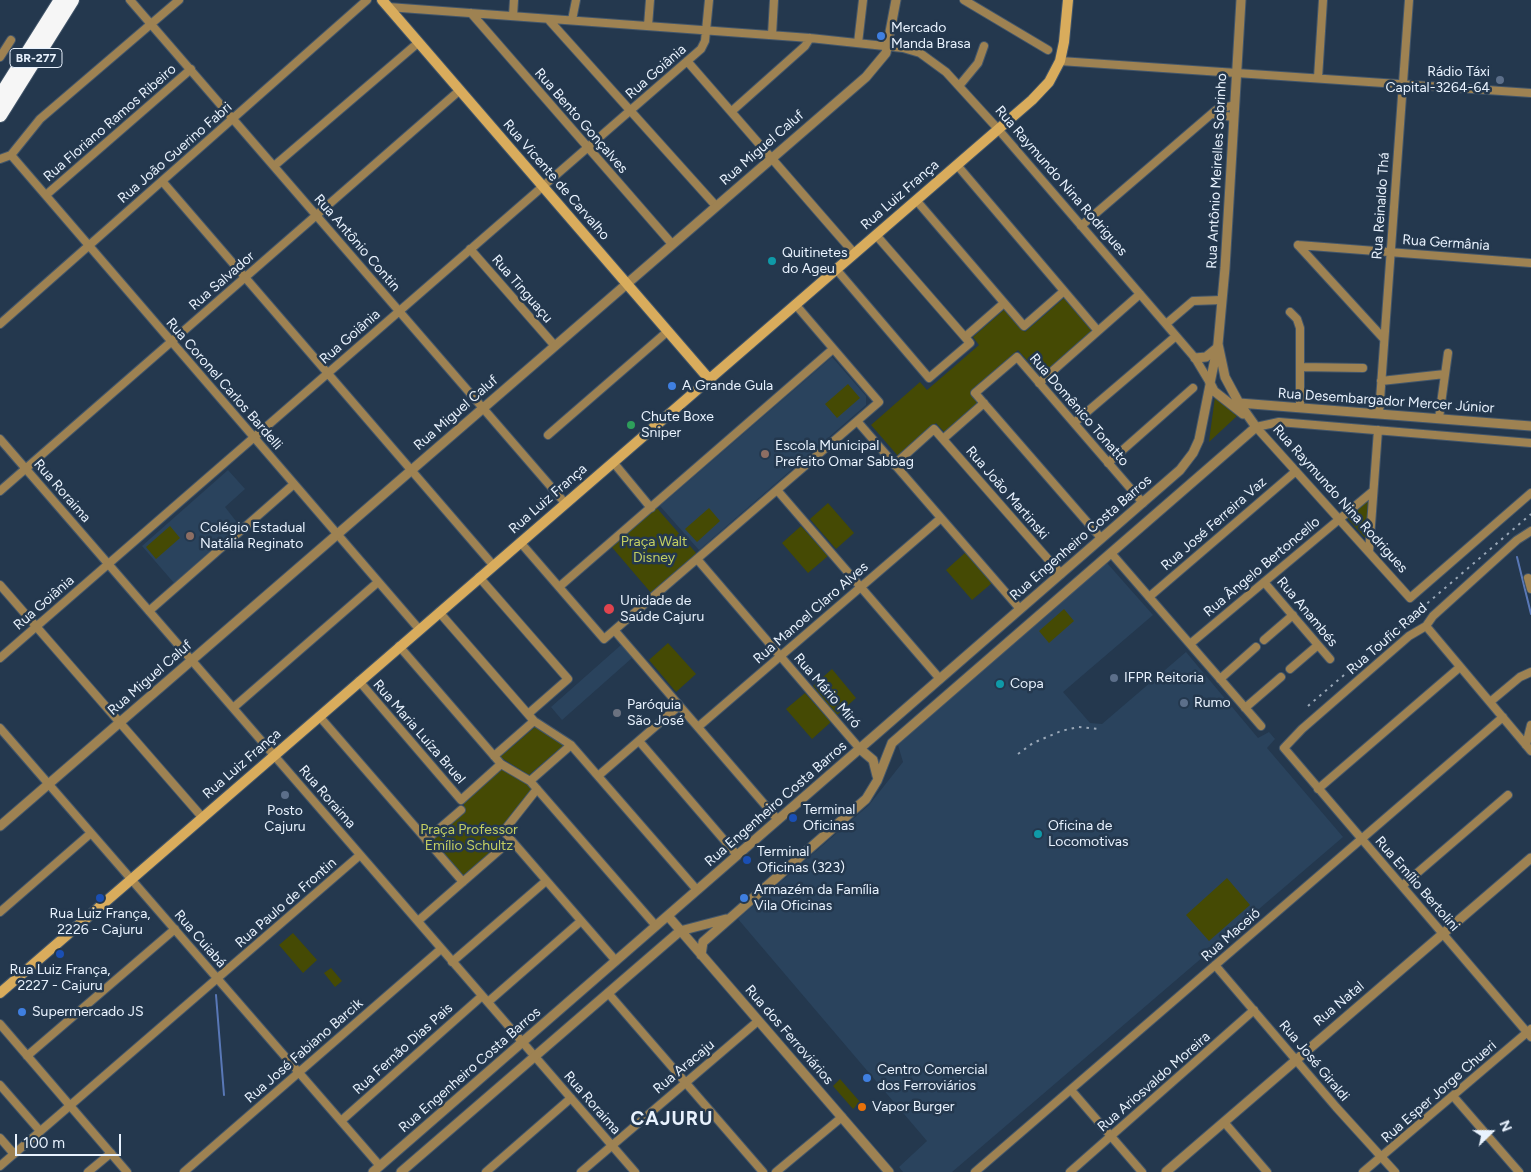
<!DOCTYPE html>
<html>
<head>
<meta charset="utf-8">
<style>
  body { margin:0 }
  #map { position:relative; width:1531px; height:1172px; overflow:hidden; background:#24384e; font-family:Figtree,sans-serif }
  canvas { display:block }
  .north { position:absolute; left:1466px; top:1107px; width:50px; height:50px; -webkit-text-stroke:4px #24384e; paint-order:stroke; rotate:68deg; font-size:14px; font-weight:700; line-height:20px; text-align:center; color:#e8f2fe }
  .north::after { content:''; display:block; margin:auto; width:18px; height:22px; background:#e8f2fe; clip-path:polygon(50% 0,100% 100%,50% 72%,0 100%) }
  .scale { position:absolute; left:15px; top:1134px; width:106px; height:22px; box-sizing:border-box; border:2px solid #e8f2fe; border-top:0; padding-left:6px; font-size:15px; line-height:18px; white-space:nowrap; color:#e8f2fe; -webkit-text-stroke:4px #24384e; paint-order:stroke }
</style>
</head>
<body>
<div id="map">
<canvas width="1531" height="1172"></canvas>
<div class="north">N</div>
<div class="scale">100 m</div>
</div>
<script>
const g = document.querySelector('canvas').getContext('2d');
g.lineJoin = 'round';
function fillPath(path, color) {
  g.fillStyle = color;
  g.fill(path, 'evenodd');
}
function shape(rows) {
  const path = new Path2D();
  for (const r of rows) {
    path.moveTo(r[0], r[1]);
    for (let i = 2; i < r.length; i += 2) path.lineTo(r[i], r[i + 1]);
  }
  return path;
}
function trace(path, color, width, dash) {
  g.strokeStyle = color;
  g.lineWidth = width;
  g.lineCap = dash ? 'butt' : 'round';
  g.setLineDash(dash || []);
  g.stroke(path);
}
function drawText(font, color, halo, rows, align = 'center') {
  g.font = font + ' Figtree,sans-serif';
  g.lineWidth = 5;
  g.setLineDash([]);
  g.textBaseline = 'middle';
  g.strokeStyle = halo;
  g.fillStyle = color;
  for (const [text, x, y, turn = 0] of rows) {
    g.save();
    g.translate(x, y);
    g.rotate((+turn || 0) * Math.PI / 180);
    g.textAlign = isNaN(turn) ? turn : align;
    if (halo) g.strokeText(text, 0, 0);
    g.fillText(text, 0, 0);
    g.restore();
  }
}
const built = shape([
  [832,357,866,396,866,405,699,550,660,506],
  [228,470,245,489,225,507,239,525,174,583,142,546],
  [1107,563,1153,615,1063,692,1090,723,1102,724,1186,652,1258,738,1269,732,1275,739,1267,748,1343,837,952,1172,903,1172,899,1167,927,1141,738,919,869,805,903,762,898,745],
  [621,645,632,658,562,720,551,707]
]);
const green = shape([
  [1064,298,1093,332,1041,376,1018,350,971,391,981,403,945,433,936,423,898,456,871,425,920,382,927,390,979,345,973,337,1005,309,1025,332],
  [848,384,860,398,837,418,825,404],
  [1215,397,1237,416,1209,442,1210,434],
  [1369,498,1366,539,1347,518],
  [828,503,854,533,836,549,810,519],
  [655,506,697,554,652,594,610,545],
  [709,508,720,521,697,542,685,529],
  [170,526,180,538,156,559,146,547],
  [801,526,828,556,808,573,782,543],
  [966,552,992,583,972,600,946,570],
  [1064,609,1074,621,1049,643,1039,631],
  [668,643,696,674,676,692,649,660],
  [832,669,856,698,837,715,813,686],
  [805,693,831,722,812,739,786,709],
  [535,727,564,745,529,775,500,757],
  [502,769,528,783,533,789,504,826,497,847,464,876,431,840,464,810,464,803],
  [1227,878,1250,905,1209,941,1186,915],
  [293,933,317,960,303,973,279,945],
  [331,968,342,981,335,987,324,973],
  [840,1079,860,1102,853,1109,833,1086]
]);
const stream = shape([
  [1517,557,1531,614],
  [216,995,224,1095]
]);
const minor = shape([
  [130,0,565,503],
  [964,0,1048,50],
  [388,7,810,38,903,48,920,53,946,72,998,129,1195,358,1210,383],
  [471,13,672,244],
  [513,16,514,0],
  [548,19,716,206],
  [572,20,576,0],
  [648,26,650,0],
  [772,35,774,0],
  [858,43,863,0],
  [0,57,11,40],
  [687,61,854,253],
  [1060,61,1531,93],
  [1318,78,1323,0],
  [959,86,978,63,984,46],
  [732,111,805,46,810,38],
  [1212,114,1233,117],
  [11,155,419,629],
  [0,159,11,155,40,119,179,0],
  [957,165,1098,331],
  [274,166,419,42],
  [162,181,493,565],
  [46,195,191,69],
  [916,200,1024,326,1064,291],
  [1081,226,1216,110,1234,105],
  [1298,245,1531,263],
  [1298,245,1384,339],
  [470,249,555,346],
  [836,269,929,378,970,343,876,235],
  [1290,312,1297,319,1300,328,1300,408],
  [0,324,367,0],
  [1166,324,1193,301,1222,300],
  [965,337,1004,303],
  [1300,367,1363,368],
  [1381,381,1445,374],
  [1039,383,1140,294],
  [1379,414,1409,0],
  [1439,418,1448,353],
  [857,421,1020,609],
  [1074,423,1176,336],
  [548,435,668,331],
  [0,439,635,1172],
  [943,439,984,403],
  [1531,443,1279,422,1256,427,1410,598,1531,493],
  [613,462,651,508],
  [1108,463,1193,388],
  [894,465,934,429,1061,574],
  [777,490,940,679],
  [0,491,460,90],
  [1531,531,1517,540,1433,616,1426,626,1409,636,1302,729,1284,748,1531,1037],
  [1101,538,975,393,1017,357,1143,503],
  [520,542,604,639,857,421,879,402,795,304],
  [1369,552,1378,430],
  [1111,553,1261,726],
  [697,559,860,749],
  [479,577,568,679,528,714],
  [1528,578,1531,589],
  [1264,582,1330,659],
  [0,585,202,817],
  [559,587,833,349],
  [1149,597,1296,471],
  [149,611,294,484],
  [439,612,534,721,571,745,697,890],
  [1426,626,1531,751],
  [615,631,778,820],
  [1264,640,1293,615],
  [1190,644,1373,491],
  [399,646,501,764,530,781,656,926],
  [0,658,701,49,705,41,709,0],
  [1290,669,1318,645],
  [1220,679,1256,647],
  [359,681,461,800,501,764],
  [1490,702,1520,677,1531,672],
  [233,708,378,582],
  [1245,708,1281,677],
  [319,716,463,882],
  [698,727,941,518],
  [0,728,380,1166],
  [639,741,737,855],
  [1526,745,1531,725],
  [494,756,534,721],
  [598,776,679,706],
  [530,781,571,745],
  [537,789,507,827,506,834,616,961],
  [1318,789,1460,667],
  [426,840,461,810],
  [1402,886,1508,795],
  [0,912,91,833],
  [418,921,511,840],
  [452,962,546,881],
  [1215,965,1336,1107,1395,1172],
  [608,993,763,1172],
  [488,1002,581,921],
  [0,1024,127,1172],
  [27,1056,175,929],
  [0,1085,40,1131],
  [1071,1090,1142,1172],
  [1453,1096,1519,1172],
  [341,1121,482,996],
  [1224,1122,1267,1172],
  [0,1138,14,1154],
  [0,1166,360,855],
  [88,1172,111,1153],
  [184,1172,441,949],
  [486,1172,571,1098],
  [581,1172,758,1021],
  [776,1172,842,1117],
  [975,1172,1503,717],
  [1070,1172,1254,1010],
  [1363,1172,1531,1029]
]);
const tertiary = shape([
  [1241,0,1225,268,1218,344,1210,383,1214,391,1243,414],
  [1195,358,1206,357,1217,348],
  [1239,403,1531,426],
  [860,749,873,760,877,776],
  [0,826,866,77,886,53,896,0],
  [668,916,889,1172],
  [701,955,703,942,866,799,877,781,892,743,1256,427,1239,403,1225,377,1218,344],
  [373,1172,1180,470,1193,453,1199,440,1210,385],
  [401,1172,680,931,726,919],
  [1166,1172,1531,858]
]);
const secondary = shape([
  [382,0,709,379],
  [0,993,1032,100,1049,82,1060,61,1064,42,1068,0]
]);
const motorway = shape([
  [0,97,61,0],
  [0,115,72,0]
]);
const rail = shape([
  [1308,706,1531,514],
  [1018,754,1033,743,1061,731,1078,727,1099,729]
]);
const markers = [
  [881,36,5,"#3f7fe0"],
  [1500,80,5,"#5c6f8a"],
  [772,261,5,"#0f9aa8"],
  [672,386,5,"#3f7fe0"],
  [631,425,5,"#2e9e5b"],
  [765,454,5,"#8d6e63"],
  [190,536,5,"#8d6e63"],
  [609,609,6,"#e0444e"],
  [1114,678,5,"#5c6f8a"],
  [1000,684,5,"#0f9aa8"],
  [1184,703,5,"#5c6f8a"],
  [617,713,5,"#6b7280"],
  [285,795,5,"#5c6f8a"],
  [793,818,5,"#1a4fb4"],
  [1038,834,5,"#0f9aa8"],
  [747,860,5,"#1a4fb4"],
  [100,898,5,"#1a4fb4"],
  [744,898,5,"#3f7fe0"],
  [60,954,5,"#1a4fb4"],
  [22,1012,5,"#3f7fe0"],
  [867,1078,5,"#3f7fe0"],
  [862,1107,5,"#e8710a"]
];
const shields = [
  [36,58,52]
];
const shieldNames = [
  ["BR-277",36,58]
];
const poiNames = [
  ["Mercado",891,28],
  ["Manda Brasa",891,44],
  ["Rádio Táxi",1490,72,"right"],
  ["Capital-3264-64",1490,88,"right"],
  ["Quitinetes",782,253],
  ["do Ageu",782,269],
  ["A Grande Gula",682,386],
  ["Chute Boxe",641,417],
  ["Sniper",641,433],
  ["Escola Municipal",775,446],
  ["Prefeito Omar Sabbag",775,462],
  ["Colégio Estadual",200,528],
  ["Natália Reginato",200,544],
  ["Unidade de",620,601],
  ["Saúde Cajuru",620,617],
  ["IFPR Reitoria",1124,678],
  ["Copa",1010,684],
  ["Rumo",1194,703],
  ["Paróquia",627,705],
  ["São José",627,721],
  ["Terminal",803,810],
  ["Oficinas",803,826],
  ["Posto",285,811,"center"],
  ["Cajuru",285,827,"center"],
  ["Oficina de",1048,826],
  ["Locomotivas",1048,842],
  ["Terminal",757,852],
  ["Oficinas (323)",757,868],
  ["Armazém da Família",754,890],
  ["Vila Oficinas",754,906],
  ["Rua Luiz França,",100,914,"center"],
  ["2226 - Cajuru",100,930,"center"],
  ["Rua Luiz França,",60,970,"center"],
  ["2227 - Cajuru",60,986,"center"],
  ["Supermercado JS",32,1012],
  ["Centro Comercial",877,1070],
  ["dos Ferroviários",877,1086],
  ["Vapor Burger",872,1107]
];
const streetNames = [
  ["Rua Goiânia",656,72,-41],
  ["Rua Bento Gonçalves",581,121,49],
  ["Rua Floriano Ramos Ribeiro",110,123,-41],
  ["Rua Miguel Caluf",762,148,-41],
  ["Rua João Guerino Fabri",175,153,-41],
  ["Rua Antônio Meirelles Sobrinho",1217,171,-87],
  ["Rua Vicente de Carvalho",556,180,49],
  ["Rua Raymundo Nina Rodrigues",1061,181,49],
  ["Rua Luiz França",900,195,-41],
  ["Rua Reinaldo Thá",1381,206,-86],
  ["Rua Antônio Contin",357,243,49],
  ["Rua Germânia",1446,243,4],
  ["Rua Salvador",222,281,-41],
  ["Rua Tinguaçu",522,289,49],
  ["Rua Goiânia",350,337,-41],
  ["Rua Coronel Carlos Bardelli",224,384,49],
  ["Rua Desembargador Mercer Júnior",1386,401,4],
  ["Rua Domênico Tonatto",1079,410,49],
  ["Rua Miguel Caluf",456,413,-41],
  ["Rua Roraima",62,491,49],
  ["Rua João Martinski",1007,493,49],
  ["Rua Luiz França",548,499,-41],
  ["Rua Raymundo Nina Rodrigues",1340,499,48],
  ["Rua José Ferreira Vaz",1214,524,-41],
  ["Rua Engenheiro Costa Barros",1081,538,-41],
  ["Rua Ângelo Bertoncello",1262,567,-40],
  ["Rua Goiânia",44,603,-41],
  ["Rua Anambés",1307,612,50],
  ["Rua Manoel Claro Alves",811,613,-41],
  ["Rua Toufic Raad",1387,639,-41],
  ["Rua Miguel Caluf",150,678,-41],
  ["Rua Mário Miró",827,691,49],
  ["Rua Maria Luíza Bruel",419,732,49],
  ["Rua Luiz França",242,764,-41],
  ["Rua Roraima",327,797,49],
  ["Rua Engenheiro Costa Barros",776,804,-41],
  ["Rua Emílio Bertolini",1417,884,49],
  ["Rua Paulo de Frontin",286,903,-41],
  ["Rua Maceió",1231,935,-41],
  ["Rua Cuiabá",200,939,49],
  ["Rua Natal",1339,1004,-40],
  ["Rua dos Ferroviários",789,1035,49],
  ["Rua Fernão Dias Pais",403,1049,-42],
  ["Rua José Fabiano Barcik",304,1051,-41],
  ["Rua José Giraldi",1314,1061,50],
  ["Rua Aracaju",684,1067,-40],
  ["Rua Engenheiro Costa Barros",470,1070,-41],
  ["Rua Ariosvaldo Moreira",1154,1082,-41],
  ["Rua Esper Jorge Chueri",1439,1092,-41],
  ["Rua Roraima",592,1103,49]
];
const parkNames = [
  ["Praça Walt",654,542],
  ["Disney",654,558],
  ["Praça Professor",469,830],
  ["Emílio Schultz",469,846]
];
const districtNames = [
  ["CAJURU",672,1119]
];
fillPath(built, '#2a435d');
fillPath(green, '#454a04');
trace(stream, '#5978b7', 2);
trace(minor, '#43566a', 10);
trace(tertiary, '#43566a', 11);
trace(secondary, '#43566a', 12);
trace(motorway, '#43566a', 16);
trace(minor, '#9e8252', 8);
trace(tertiary, '#9e8252', 9);
trace(secondary, '#d9ac5c', 10);
trace(motorway, '#f6f6f6', 14);
trace(rail, '#9aa8b8', 2, [2.5, 5]);
for (const [x, y, r, color] of markers) {
  const dot = new Path2D();
  dot.arc(x, y, r, 0, 2 * Math.PI);
  g.fillStyle = color;
  g.fill(dot);
  trace(dot, '#24384e', 2);
}
for (const [x, y, w] of shields) {
  const box = new Path2D();
  box.roundRect(x - w / 2, y - 9.5, w, 19, 4);
  g.fillStyle = '#24384e';
  g.fill(box);
  trace(box, '#e8f2fe', 1);
}
drawText('bold 12px', '#e8f2fe', null, shieldNames);
drawText('14px', '#e8f2fe', '#24384e', poiNames, 'left');
drawText('14px', '#e8f2fe', '#24384e', streetNames);
drawText('14px', '#c3cf62', '#24384e', parkNames);
g.letterSpacing = '1px';
drawText('bold 19px', '#e8f2fe', '#24384e', districtNames);
g.letterSpacing = '0px';
</script>
</body>
</html>
